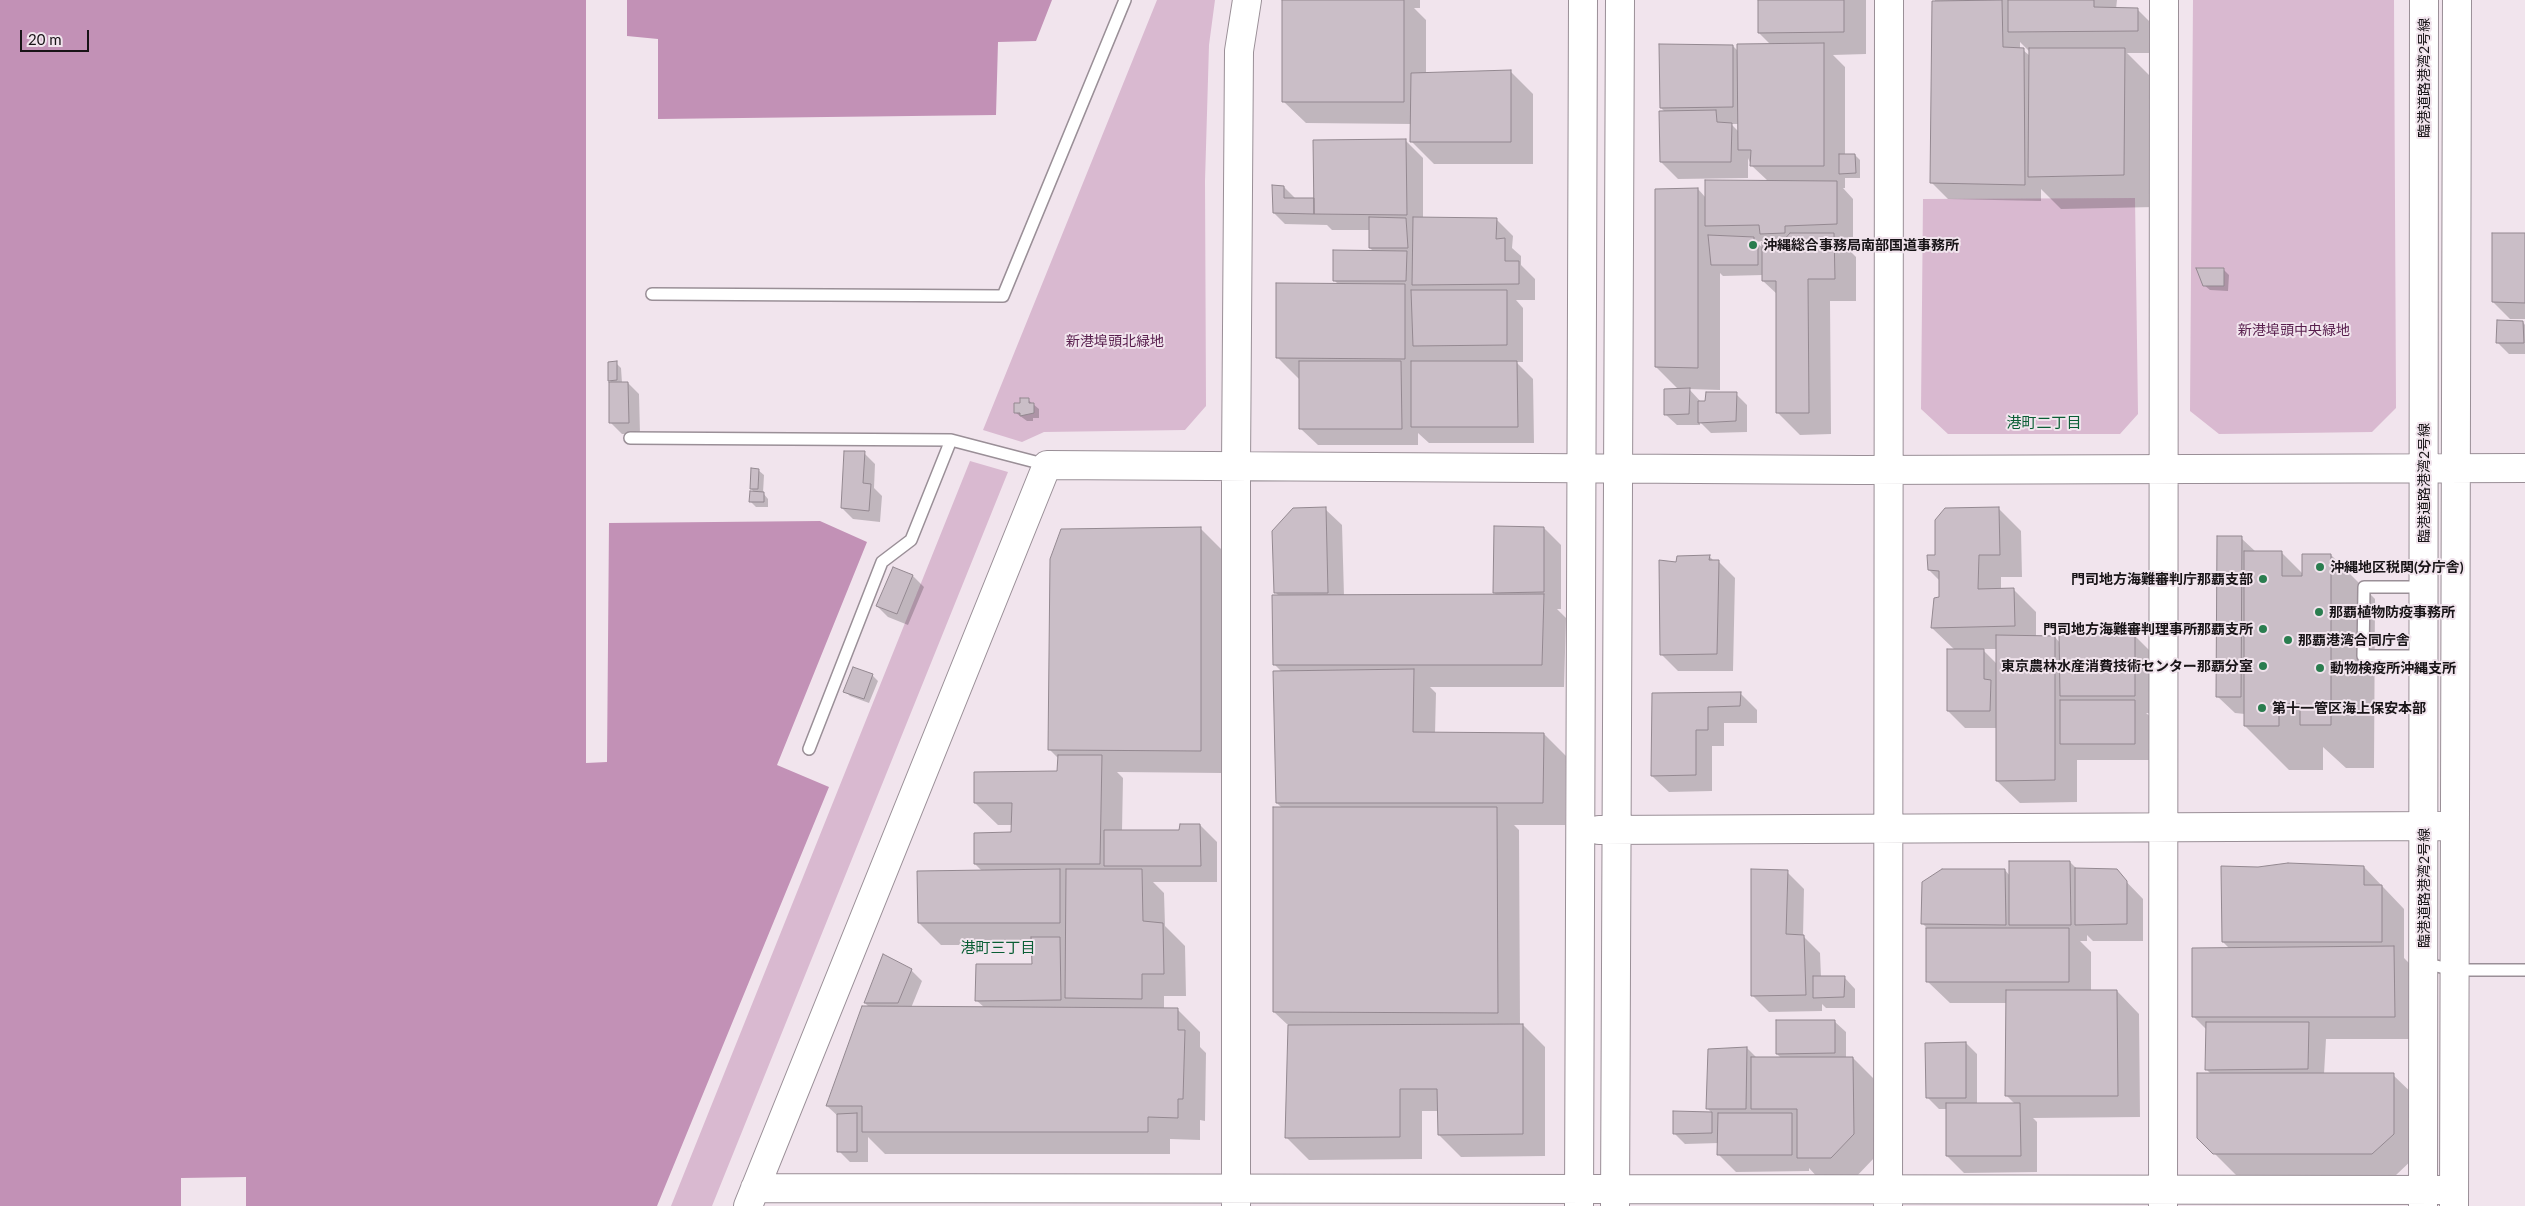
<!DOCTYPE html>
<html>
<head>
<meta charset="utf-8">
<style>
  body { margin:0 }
  #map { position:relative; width:2525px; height:1206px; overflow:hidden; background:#f1e4ed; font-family:Lato,sans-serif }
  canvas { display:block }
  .scale { position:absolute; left:20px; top:30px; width:69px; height:22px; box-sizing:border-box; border:2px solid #181417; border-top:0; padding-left:6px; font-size:15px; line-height:18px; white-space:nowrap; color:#181417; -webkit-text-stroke:4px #f1e4ed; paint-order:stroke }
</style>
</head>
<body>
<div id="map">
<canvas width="2525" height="1206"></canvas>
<div class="scale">20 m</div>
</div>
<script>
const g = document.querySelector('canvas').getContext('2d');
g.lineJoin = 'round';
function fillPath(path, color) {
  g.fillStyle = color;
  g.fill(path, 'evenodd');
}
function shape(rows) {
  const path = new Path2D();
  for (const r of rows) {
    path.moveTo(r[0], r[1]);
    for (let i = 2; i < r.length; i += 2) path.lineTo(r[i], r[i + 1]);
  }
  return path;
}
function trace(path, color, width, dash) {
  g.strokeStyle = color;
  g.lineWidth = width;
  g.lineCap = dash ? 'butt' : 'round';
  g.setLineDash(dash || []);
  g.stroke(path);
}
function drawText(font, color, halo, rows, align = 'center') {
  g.font = font + ' Lato,"Noto Sans JP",sans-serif';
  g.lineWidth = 4;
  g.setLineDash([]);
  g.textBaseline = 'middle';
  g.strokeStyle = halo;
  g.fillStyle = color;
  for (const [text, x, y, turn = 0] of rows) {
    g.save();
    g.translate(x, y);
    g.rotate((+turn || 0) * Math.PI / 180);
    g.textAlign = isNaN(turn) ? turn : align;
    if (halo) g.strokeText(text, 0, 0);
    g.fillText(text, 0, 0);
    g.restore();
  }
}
const green = shape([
  [1157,0,1215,0,1209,45,1205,181,1206,406,1185,430,1044,432,1022,442,983,430],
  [2193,0,2394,0,2396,408,2372,432,2219,434,2190,411],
  [2135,198,2138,414,2120,434,1948,434,1921,409,1923,199],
  [970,461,1008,472,712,1206,671,1206]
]);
const water = shape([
  [0,0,586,0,586,763,607,762,609,523,820,521,867,542,777,765,829,787,657,1206,246,1206,246,1177,181,1178,181,1206,0,1206],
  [627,0,1052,0,1036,41,998,42,996,115,658,119,658,39,627,36]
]);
const shadow = shape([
  [1283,0,1420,0,1420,8,1414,8,1426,20,1426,74,1511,72,1533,94,1533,164,1434,164,1412,142,1412,124,1306,123,1283,101],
  [1759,0,1866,0,1866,54,1833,55,1845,67,1845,155,1855,155,1860,160,1860,178,1845,178,1845,188,1843,188,1853,199,1853,240,1840,241,1856,257,1856,301,1830,301,1831,434,1800,435,1777,412,1777,294,1763,281,1763,275,1723,276,1720,273,1720,390,1689,389,1701,402,1736,394,1747,405,1747,432,1711,433,1700,422,1700,425,1677,425,1665,414,1679,390,1656,367,1698,189,1706,198,1768,181,1751,165,1748,158,1748,178,1678,179,1661,162,1665,112,1661,108,1733,46,1738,51,1771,45,1759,33],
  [1731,124,1739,124,1739,132],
  [1763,241,1763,248,1756,242],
  [1935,0,2117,0,2116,9,2137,9,2160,32,2160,53,2127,53,2156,82,2155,207,2061,209,2041,189,2041,201,1948,199,1931,182],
  [2020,42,2030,52,2030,56,2023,50,2020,49],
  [1406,141,1423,158,1423,218,1496,219,1513,236,1512,248,1521,256,1521,265,1535,279,1535,300,1516,300,1523,308,1523,362,1516,362,1533,379,1534,443,1429,443,1418,433,1418,445,1318,445,1301,429,1300,380,1277,357,1339,285,1334,280,1374,252,1370,248,1370,230,1332,230,1327,225,1285,224,1274,213,1284,187,1295,198,1313,199],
  [2525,234,2525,319,2510,319,2493,302],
  [2223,269,2229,275,2228,291,2210,290,2204,285],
  [2523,322,2525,325,2525,354,2509,354,2498,343],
  [616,363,621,368,622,383,628,383,639,394,640,434,622,434,610,422,612,383,609,380],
  [1028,400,1039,409,1039,418,1033,418,1033,421,1027,421,1016,413],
  [864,453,875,464,874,488,882,496,880,522,853,519,842,508],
  [758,470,764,475,763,493,768,499,768,507,756,507,750,501,755,493,751,489],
  [1325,509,1342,525,1344,596,1497,595,1494,593,1544,528,1561,545,1561,609,1557,609,1566,618,1564,687,1430,687,1436,693,1435,734,1544,734,1566,756,1565,825,1514,825,1519,830,1520,1025,1523,1025,1545,1047,1545,1156,1461,1157,1439,1135,1438,1111,1422,1111,1422,1159,1309,1160,1287,1138,1289,1026,1274,1012,1282,808,1277,803,1282,672,1274,664,1279,596,1275,592],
  [1999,509,2021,531,2022,577,2001,577,2001,590,2014,590,2036,612,2036,637,2055,637,2060,643,2135,636,2152,653,2151,713,2146,713,2152,718,2152,760,2077,760,2077,802,2020,803,1997,781,1997,728,1965,728,1948,711,1955,650,1932,628,1941,598,1940,581,1929,570,1936,556],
  [1982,649,1997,649,1997,664],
  [1200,528,1222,550,1222,773,1117,772,1123,778,1122,831,1180,831,1200,825,1217,842,1217,882,1153,882,1164,893,1165,926,1185,946,1186,996,1164,996,1164,1010,1178,1010,1200,1032,1200,1047,1206,1053,1205,1121,1200,1120,1200,1140,1170,1139,1170,1154,885,1154,868,1137,868,1162,850,1162,839,1151,839,1117,827,1106,870,1008,865,1003,911,970,922,981,911,1008,985,1008,976,1000,1033,965,1032,945,941,945,919,923,983,872,975,864,1013,834,1013,825,998,825,975,803,1059,772,1059,759,1049,749],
  [2241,538,2256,552,2281,552,2303,574,2331,555,2375,599,2374,768,2346,768,2323,747,2323,770,2289,770,2245,726,2245,714,2235,713,2218,697],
  [1709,556,1714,561,1718,561,1735,578,1733,671,1678,671,1661,654,1677,563],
  [913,576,924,587,908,625,888,617,877,606],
  [854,668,873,676,878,681,869,703,850,696,845,691],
  [1740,693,1757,710,1757,723,1724,723,1724,746,1712,746,1712,791,1669,792,1652,776,1653,694],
  [2070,862,2077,869,2116,871,2143,899,2143,941,2093,941,2087,935,2087,941,2080,941,2091,952,2091,991,2117,991,2139,1014,2140,1117,2033,1118,2037,1122,2037,1172,1964,1173,1947,1156,1947,1109,1939,1109,1928,1098,1966,1043,1977,1054,1977,1105,2016,1105,2006,1095,2007,1003,1950,1003,1927,981,1927,928,1923,924,2005,870,2010,876],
  [2364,867,2404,909,2404,958,2416,970,2417,1039,2326,1039,2324,1074,2393,1075,2416,1097,2416,1156,2395,1176,2236,1175,2198,1137,2211,1074,2206,1069,2207,1030,2194,1017,2230,949,2223,942],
  [1787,872,1804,889,1803,936,1820,953,1821,977,1844,977,1855,989,1855,1008,1826,1008,1822,1004,1822,1011,1769,1012,1752,995],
  [1834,1021,1846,1032,1846,1058,1853,1058,1875,1080,1876,1156,1853,1180,1820,1180,1809,1168,1809,1171,1736,1172,1719,1155,1719,1143,1685,1144,1674,1133,1712,1113,1707,1108,1747,1048,1757,1058,1781,1058,1777,1054]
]);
const building = shape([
  [1282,0,1404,0,1404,102,1282,102,1282,0],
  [1758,0,1844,0,1844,32,1758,33,1758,0],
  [2002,0,2003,47,2024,48,2025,185,1930,183,1932,1,2002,0],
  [2008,0,2094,0,2094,7,2138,8,2138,31,2008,32,2008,0],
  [1824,43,1824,166,1750,166,1751,150,1738,150,1737,44,1824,43],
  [1659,44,1733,45,1733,107,1660,108,1659,44],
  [2029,48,2125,48,2124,175,2028,177,2029,48],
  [1511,70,1511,142,1410,142,1411,73,1511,70],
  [1716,110,1717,122,1732,123,1731,162,1660,162,1659,111,1716,110],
  [1406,139,1407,215,1314,214,1313,140,1406,139],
  [1839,154,1855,154,1856,173,1839,174,1839,154],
  [1705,180,1837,181,1837,224,1785,226,1785,233,1760,234,1759,225,1705,226,1705,180],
  [1272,185,1284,186,1284,198,1314,198,1314,214,1273,213,1272,185],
  [1698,188,1698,368,1655,367,1655,189,1698,188],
  [1369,217,1406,218,1408,248,1369,248,1369,217],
  [1413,217,1497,218,1496,239,1505,238,1505,261,1519,261,1519,284,1412,285,1413,217],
  [1790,233,1834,233,1835,279,1808,279,1809,413,1776,413,1776,281,1762,281,1762,242,1782,242,1790,233],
  [2492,233,2525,233,2525,303,2492,302,2492,233],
  [1708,235,1754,237,1754,243,1758,246,1758,265,1711,265,1708,235],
  [1333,250,1407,251,1406,281,1333,281,1333,250],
  [2196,268,2224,268,2224,286,2203,286,2196,268],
  [1276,283,1405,284,1405,359,1276,358,1276,283],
  [1411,290,1507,290,1507,345,1413,346,1411,290],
  [2497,320,2523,321,2524,343,2496,343,2497,320],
  [617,361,617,380,608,381,608,362,617,361],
  [1299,361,1401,361,1402,429,1299,429,1299,361],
  [1411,361,1517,361,1518,427,1411,427,1411,361],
  [609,382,628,382,629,423,609,423,609,382],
  [1690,388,1689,414,1664,415,1664,389,1690,388],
  [1706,392,1737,392,1736,421,1698,423,1698,401,1705,401,1706,392],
  [1020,398,1029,398,1029,403,1034,403,1034,413,1020,416,1020,413,1014,413,1014,403,1020,403,1020,398],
  [844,451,865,451,863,483,871,484,869,511,841,508,844,451],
  [751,468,759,469,758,489,750,489,751,468],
  [750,491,764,492,764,502,749,502,750,491],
  [1326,507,1328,593,1274,593,1272,531,1293,508,1326,507],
  [1999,507,2000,555,1979,555,1978,589,2014,588,2015,626,1931,628,1934,598,1939,597,1939,571,1928,570,1927,555,1935,555,1935,520,1945,508,1999,507],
  [1494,526,1544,527,1544,592,1493,593,1494,526],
  [1201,527,1201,751,1048,750,1050,559,1061,529,1201,527],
  [2217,536,2242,536,2241,697,2216,697,2217,536],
  [2244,551,2282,551,2282,576,2302,576,2302,554,2331,554,2331,725,2300,725,2300,704,2279,704,2279,726,2244,726,2244,551],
  [1710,555,1709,560,1719,560,1717,654,1660,655,1659,560,1676,562,1677,556,1710,555],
  [893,567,913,575,897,614,876,606,893,567],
  [1544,594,1542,665,1273,665,1272,595,1544,594],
  [2059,633,2135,635,2135,696,2060,696,2059,633],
  [1996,635,2055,636,2055,780,1996,781,1996,635],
  [1947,649,1984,649,1984,679,1991,680,1990,711,1947,711,1947,649],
  [853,667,873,674,864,699,843,692,853,667],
  [1414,669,1413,732,1544,733,1543,803,1276,803,1273,671,1414,669],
  [1741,692,1740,706,1708,707,1708,730,1696,730,1696,775,1651,776,1652,693,1741,692],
  [2060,700,2135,700,2135,744,2060,744,2060,700],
  [1058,755,1102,755,1100,864,974,864,974,833,1011,832,1012,803,974,803,974,772,1057,771,1058,755],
  [1273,807,1497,807,1498,1013,1273,1012,1273,807],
  [1180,824,1200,824,1201,866,1104,866,1104,830,1179,830,1180,824],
  [2009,861,2070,861,2071,925,2009,925,2009,861],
  [2288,863,2364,866,2364,885,2382,885,2382,942,2222,942,2221,866,2258,867,2288,863],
  [2075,868,2117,869,2127,881,2127,924,2075,925,2075,868],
  [1060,869,1060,923,918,923,917,871,1060,869],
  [1066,869,1142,869,1143,921,1163,923,1164,974,1142,974,1142,999,1065,998,1066,869],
  [1751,869,1788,870,1786,934,1804,935,1806,995,1751,996,1751,869],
  [1942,869,2005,869,2006,925,1921,924,1922,882,1942,869],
  [1926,928,2069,928,2069,982,1926,982,1926,928],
  [1031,937,1060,937,1061,1000,975,1001,976,964,1032,964,1031,937],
  [2394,946,2395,1017,2192,1017,2192,948,2394,946],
  [883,954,912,969,898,1003,864,1003,883,954],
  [1813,976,1845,976,1844,997,1813,998,1813,976],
  [2006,990,2117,990,2118,1096,2005,1096,2006,990],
  [862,1006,1178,1008,1178,1030,1185,1030,1183,1099,1178,1099,1178,1118,1148,1117,1148,1132,862,1132,862,1106,826,1106,862,1006],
  [1776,1020,1835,1020,1835,1053,1776,1054,1776,1020],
  [2206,1022,2309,1022,2308,1069,2205,1070,2206,1022],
  [1523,1024,1523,1134,1438,1135,1437,1089,1400,1089,1400,1137,1285,1138,1288,1025,1523,1024],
  [1966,1042,1966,1098,1926,1098,1925,1043,1966,1042],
  [1747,1047,1746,1109,1706,1109,1708,1049,1747,1047],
  [1751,1057,1853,1057,1854,1134,1831,1158,1797,1158,1797,1109,1751,1109,1751,1057],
  [2197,1073,2394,1073,2394,1134,2372,1154,2213,1154,2197,1138,2197,1073],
  [1946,1103,2020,1103,2021,1156,1946,1156,1946,1103],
  [1673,1111,1712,1112,1712,1133,1673,1134,1673,1111],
  [857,1113,857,1152,837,1152,837,1114,857,1113],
  [1718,1113,1792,1113,1792,1155,1717,1155,1718,1113]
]);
const service = shape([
  [652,294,1003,296,1125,0],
  [630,438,951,440,1047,465],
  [2424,587,2364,587,2363,656,2424,656],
  [809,749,882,562,911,540,951,440],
  [2423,963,2454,970,2525,970]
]);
const tertiary = shape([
  [1599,830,2441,826],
  [755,1188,2454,1190],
  [748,1206,1047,465,1860,470,2525,468],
  [1236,1206,1236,466,1239,51,1247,0],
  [1579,1206,1583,0],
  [1615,1206,1620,0],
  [1888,1206,1889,0],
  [2163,1206,2164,0],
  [2423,1206,2424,0],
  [2454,1206,2457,0]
]);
const markers = [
  [1753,245,5,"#2a7d4f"],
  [2320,567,5,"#2a7d4f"],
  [2263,579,5,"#2a7d4f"],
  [2319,612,5,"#2a7d4f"],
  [2263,629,5,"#2a7d4f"],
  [2288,640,5,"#2a7d4f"],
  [2263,666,5,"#2a7d4f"],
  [2320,668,5,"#2a7d4f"],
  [2262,708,5,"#2a7d4f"]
];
const streetNames = [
  ["臨港道路港湾2号線",2424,78,-90],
  ["臨港道路港湾2号線",2424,483,-90],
  ["臨港道路港湾2号線",2424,888,-90]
];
const poiNames = [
  ["沖縄総合事務局南部国道事務所",1763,245],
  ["沖縄地区税関(分庁舎)",2330,567],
  ["門司地方海難審判庁那覇支部",2253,579,"right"],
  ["那覇植物防疫事務所",2329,612],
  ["門司地方海難審判理事所那覇支所",2253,629,"right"],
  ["那覇港湾合同庁舎",2298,640],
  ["東京農林水産消費技術センター那覇分室",2253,666,"right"],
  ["動物検疫所沖縄支所",2330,668],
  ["第十一管区海上保安本部",2272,708]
];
const parkNames = [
  ["新港埠頭中央緑地",2294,330],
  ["新港埠頭北緑地",1115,341]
];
const neighbourhoodNames = [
  ["港町二丁目",2044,423],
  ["港町三丁目",998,948]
];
fillPath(green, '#d9b9d0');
fillPath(water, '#c291b6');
fillPath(shadow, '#0003');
fillPath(building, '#cabec7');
trace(building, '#938890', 1);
trace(service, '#9a8f97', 14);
trace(tertiary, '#9a8f97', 30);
trace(service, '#fff', 11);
trace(tertiary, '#fff', 28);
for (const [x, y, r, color] of markers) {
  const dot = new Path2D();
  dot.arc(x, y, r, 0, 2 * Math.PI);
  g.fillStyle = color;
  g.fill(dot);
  trace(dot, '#f1e4ed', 2);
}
drawText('14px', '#181417', '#f1e4ed', streetNames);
drawText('bold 14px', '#181417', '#f1e4ed', poiNames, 'left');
drawText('14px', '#571d4c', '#f1e4ed', parkNames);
drawText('15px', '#0a5e35', '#f1e4ed', neighbourhoodNames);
</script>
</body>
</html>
